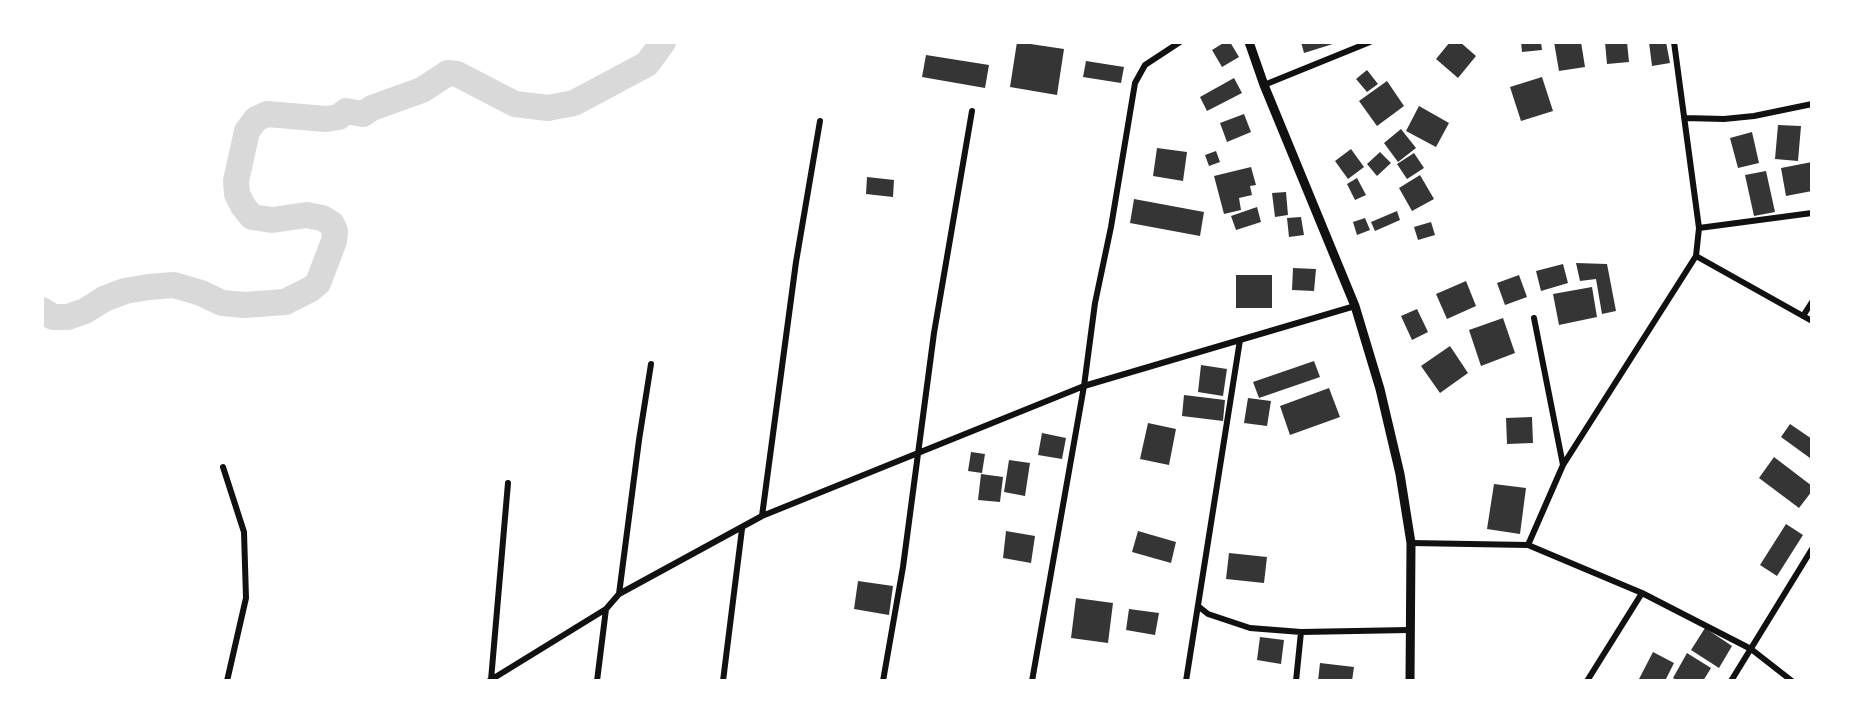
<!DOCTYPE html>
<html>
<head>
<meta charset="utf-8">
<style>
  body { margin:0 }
  #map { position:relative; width:1854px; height:723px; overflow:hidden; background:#fff; font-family:Manrope,sans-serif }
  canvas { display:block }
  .frame { position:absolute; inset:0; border:44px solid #fff; pointer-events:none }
</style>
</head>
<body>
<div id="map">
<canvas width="1854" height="723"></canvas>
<div class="frame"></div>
</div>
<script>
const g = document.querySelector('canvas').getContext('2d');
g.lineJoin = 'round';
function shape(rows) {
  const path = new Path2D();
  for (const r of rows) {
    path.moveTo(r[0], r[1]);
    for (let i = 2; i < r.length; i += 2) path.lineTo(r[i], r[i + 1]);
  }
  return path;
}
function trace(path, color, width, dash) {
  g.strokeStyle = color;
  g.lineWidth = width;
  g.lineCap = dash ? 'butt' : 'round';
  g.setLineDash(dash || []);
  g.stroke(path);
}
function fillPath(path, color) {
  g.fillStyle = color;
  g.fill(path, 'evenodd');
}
const river = shape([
  [42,310,53,317,68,317,85,311,104,299,125,291,149,287,174,285,201,293,222,303,245,305,285,302,311,289,318,283,334,241,335,231,332,224,322,218,307,215,272,220,252,217,243,206,237,194,236,181,247,131,256,119,267,114,326,119,339,117,346,111,363,114,372,108,422,90,448,73,457,74,515,104,548,108,574,103,647,64,663,42]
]);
const building = shape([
  [1017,42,1064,49,1057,95,1010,87],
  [1225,42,1230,42,1239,57,1222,67,1212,50],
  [1301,42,1336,42,1336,43,1304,53],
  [1450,42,1460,42,1476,56,1458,78,1436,59],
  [1521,42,1541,42,1542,50,1522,52],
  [1554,42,1581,42,1585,67,1559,71],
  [1605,42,1627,42,1629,62,1607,64],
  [1649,42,1666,42,1670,63,1652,66],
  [926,55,989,65,985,88,922,77],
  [1086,61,1124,67,1121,83,1083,77],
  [1367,70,1378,84,1367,92,1356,79],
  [1542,77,1553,111,1521,121,1510,87],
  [1234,78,1242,93,1207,111,1200,97],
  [1387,81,1404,106,1377,126,1359,101],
  [1419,106,1449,123,1436,147,1406,131],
  [1244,114,1251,132,1227,142,1220,123],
  [1778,125,1801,126,1798,161,1775,159],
  [1401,129,1416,148,1398,162,1384,143],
  [1752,132,1759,163,1738,168,1730,138],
  [1157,148,1187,152,1183,181,1153,176],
  [1351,149,1364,167,1348,179,1335,161],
  [1216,151,1220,162,1209,166,1205,155],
  [1380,152,1391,163,1377,176,1367,164],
  [1414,153,1424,168,1407,179,1397,164],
  [1812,162,1812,191,1786,196,1781,168],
  [1251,167,1256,185,1250,186,1252,195,1239,198,1241,210,1224,214,1214,176],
  [1766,171,1775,212,1754,216,1745,175],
  [1420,175,1434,199,1412,211,1399,188],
  [867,177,894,180,893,197,866,194],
  [1357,178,1366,195,1355,200,1347,184],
  [1286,192,1288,215,1275,217,1272,193],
  [1134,199,1204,212,1200,236,1130,223],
  [1257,207,1261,222,1236,230,1231,216],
  [1397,211,1400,220,1375,231,1371,222],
  [1301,217,1304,235,1289,237,1287,218],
  [1365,218,1370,230,1357,235,1353,222],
  [1431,222,1435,235,1418,240,1414,227],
  [1576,263,1607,264,1616,311,1602,314,1596,279,1580,281],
  [1563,264,1568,283,1541,291,1536,271],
  [1293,268,1316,269,1314,291,1292,290],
  [1236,275,1272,275,1272,308,1236,308],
  [1519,275,1527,297,1505,305,1497,283],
  [1466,281,1476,306,1447,319,1436,294],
  [1592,287,1597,317,1559,325,1553,294],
  [1417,309,1428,332,1412,340,1401,316],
  [1503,318,1515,353,1481,366,1469,330],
  [1450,346,1468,373,1440,393,1421,366],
  [1314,361,1320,377,1259,398,1253,382],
  [1201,365,1227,369,1223,396,1198,392],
  [1329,388,1340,417,1290,435,1280,406],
  [1184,395,1225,400,1223,421,1182,416],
  [1248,398,1271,401,1267,426,1244,423],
  [1532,417,1533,443,1507,444,1506,418],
  [1148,423,1176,429,1169,465,1140,459],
  [1790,424,1812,439,1810,458,1781,437],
  [1042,433,1066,438,1062,459,1038,455],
  [971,452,985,454,982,473,968,471],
  [1774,457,1812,486,1812,491,1799,508,1759,478],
  [1009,460,1030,463,1025,496,1004,492],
  [981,474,1003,477,1000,502,978,500],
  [1494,484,1526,488,1520,534,1487,529],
  [1786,524,1803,535,1777,576,1760,565],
  [1006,531,1035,536,1031,563,1003,558],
  [1138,531,1176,542,1171,563,1132,552],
  [1229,553,1267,557,1264,583,1226,579],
  [858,581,893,586,889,615,854,609],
  [1076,598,1113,603,1108,643,1071,638],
  [1129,609,1159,613,1155,635,1126,630],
  [1705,628,1732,646,1719,668,1691,650],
  [1260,637,1284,640,1281,664,1257,660],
  [1653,652,1674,663,1665,681,1638,681],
  [1687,653,1711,668,1703,681,1678,681,1673,678],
  [1320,663,1354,667,1352,681,1318,681]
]);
const minor = shape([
  [1264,85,1370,42],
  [1685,118,1724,119,1754,116,1812,104],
  [1699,228,1812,213],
  [1696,256,1812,321],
  [1803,316,1812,302],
  [1534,318,1563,465],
  [223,467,244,532,246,598,227,681],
  [762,516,796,262,820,121],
  [1411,543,1528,545,1642,593,1751,649,1792,681],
  [1528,545,1563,465,1696,256,1699,228,1674,42],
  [619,594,639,440,651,364],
  [1198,606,1208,614,1250,628,1301,632,1409,630],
  [491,680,508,483],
  [489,681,606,609,619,594,762,516,1084,386,1355,306],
  [597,681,606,609],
  [723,681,742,529],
  [883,681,903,567,934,333,972,111],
  [1032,681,1084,386,1095,303,1111,227,1135,83,1145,65,1180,42],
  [1186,681,1240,340],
  [1296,681,1301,632],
  [1587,681,1642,593],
  [1731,681,1812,549]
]);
const secondary = shape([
  [1249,42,1264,85,1355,306,1380,389,1400,474,1411,543,1410,681]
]);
trace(river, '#d9d9d9', 26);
fillPath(building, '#353535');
trace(minor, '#111', 6);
trace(secondary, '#111', 9);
</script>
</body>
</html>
